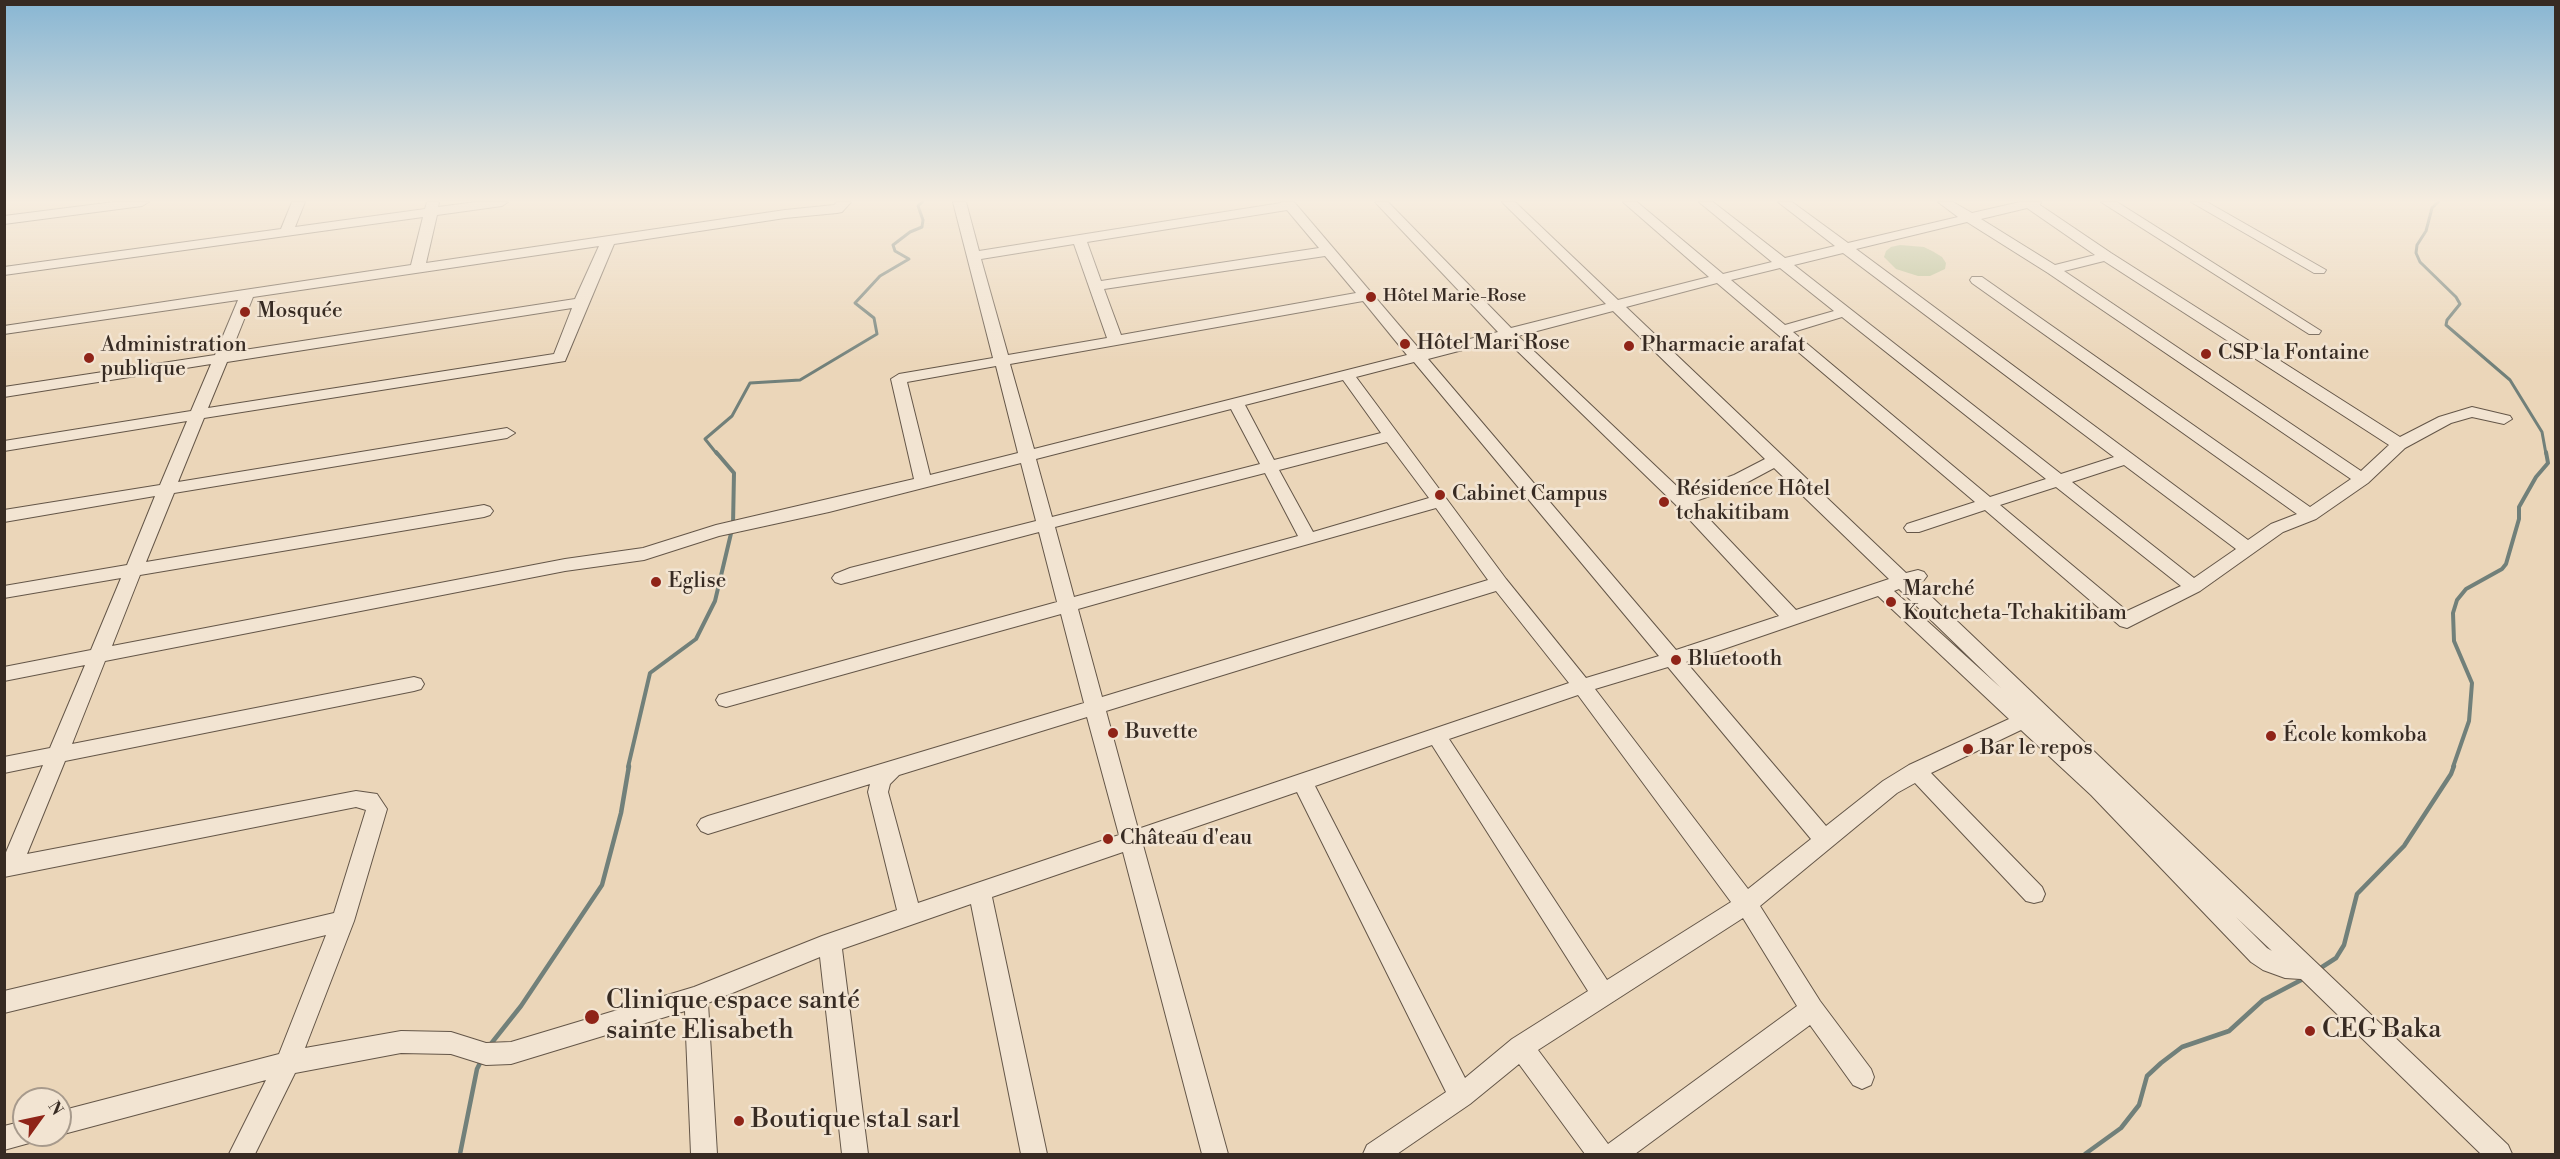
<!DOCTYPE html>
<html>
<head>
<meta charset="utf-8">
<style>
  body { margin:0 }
  #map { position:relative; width:2560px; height:1159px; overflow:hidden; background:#ebd6b9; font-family:"Libre Bodoni",serif }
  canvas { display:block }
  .frame { position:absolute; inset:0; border:6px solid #372b23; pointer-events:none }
  .north { position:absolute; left:12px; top:1087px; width:60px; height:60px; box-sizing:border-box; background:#f2e4d2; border:2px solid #a79a8c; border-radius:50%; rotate:57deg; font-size:16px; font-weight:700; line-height:24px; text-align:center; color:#372b23 }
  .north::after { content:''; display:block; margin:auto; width:21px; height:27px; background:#8f2418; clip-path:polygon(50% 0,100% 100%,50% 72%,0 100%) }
</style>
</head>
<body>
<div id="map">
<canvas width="2560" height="1159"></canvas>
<div class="frame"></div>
<div class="north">N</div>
</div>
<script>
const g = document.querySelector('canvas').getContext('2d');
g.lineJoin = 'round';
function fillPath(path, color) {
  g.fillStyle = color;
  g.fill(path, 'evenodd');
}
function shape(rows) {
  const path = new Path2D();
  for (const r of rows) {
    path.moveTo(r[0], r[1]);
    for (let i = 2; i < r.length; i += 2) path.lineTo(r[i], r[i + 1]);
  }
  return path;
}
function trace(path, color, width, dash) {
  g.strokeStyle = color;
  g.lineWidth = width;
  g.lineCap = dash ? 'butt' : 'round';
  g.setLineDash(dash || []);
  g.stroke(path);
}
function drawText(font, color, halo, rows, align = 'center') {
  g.font = font + ' "Libre Bodoni",serif';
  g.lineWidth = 5;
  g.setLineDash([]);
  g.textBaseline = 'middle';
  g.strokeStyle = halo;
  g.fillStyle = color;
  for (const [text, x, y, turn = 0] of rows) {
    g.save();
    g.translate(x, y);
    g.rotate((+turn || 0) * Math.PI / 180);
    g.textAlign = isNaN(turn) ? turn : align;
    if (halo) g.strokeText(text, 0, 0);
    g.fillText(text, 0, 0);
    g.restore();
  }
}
const green = shape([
  [1900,245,1924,247,1934,252,1942,257,1946,263,1945,269,1930,276,1918,276,1896,269,1884,257,1886,251,1891,247]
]);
const streamFar2 = shape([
  [2438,202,2432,208,2426,231,2417,245,2416,253,2420,262,2456,297,2460,304,2447,320,2446,325,2510,380,2542,432,2546,454],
  [717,454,705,439,732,416,750,383,800,380,877,334,874,318,855,303,880,276,909,259,895,251,893,245,910,232,922,227,923,220,918,206,922,202]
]);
const streamFar1 = shape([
  [628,767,650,673,696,639,715,601,733,525,734,473,716,452],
  [2453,767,2469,721,2472,683,2454,641,2453,613,2457,600,2466,589,2502,569,2506,564,2519,519,2519,507,2536,477,2548,463,2546,452]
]);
const stream = shape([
  [2319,969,2336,958,2344,945,2357,894,2404,846,2451,774,2454,766],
  [490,1045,521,1006,602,885,621,813,629,766],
  [460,1154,477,1069,482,1059],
  [2085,1154,2121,1128,2139,1105,2147,1076,2161,1063,2182,1047,2229,1031,2263,1000,2305,978]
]);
const minor = shape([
  [114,202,149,202,142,206,4,224,4,216,114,202],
  [292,202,305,202,295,227,425,209,427,202,439,202,438,207,476,202,508,202,502,206,437,215,426,263,785,210,834,205,837,202,851,202,842,212,837,213,785,218,614,244,565,361,204,418,178,482,507,428,515,433,507,438,174,493,146,562,484,505,490,507,493,511,490,515,484,517,140,575,112,646,565,559,643,548,716,525,914,479,891,379,899,374,993,358,953,202,966,202,979,251,1281,203,1281,202,1294,202,1421,351,1498,332,1375,202,1388,202,1511,328,1606,304,1502,202,1515,202,1618,300,1709,277,1623,202,1637,202,1723,274,1772,262,1699,202,1713,202,1785,258,1835,246,1778,202,1792,202,1848,243,1958,217,1938,202,1953,202,1972,213,2020,202,2041,202,2040,205,2111,253,2400,437,2439,417,2472,407,2510,416,2512,419,2504,424,2472,417,2451,423,2405,448,2368,483,2316,519,2283,532,2200,591,2127,628,2120,626,1985,510,1919,532,1907,532,1904,528,1907,524,1975,502,1717,283,1626,307,1906,573,1918,570,1924,572,1927,576,1924,580,1917,583,2508,1145,2512,1154,2481,1154,2301,979,2285,978,2263,970,2251,962,2091,795,2021,730,1931,773,2042,887,2045,894,2042,901,2034,903,2026,901,1915,783,1897,793,1760,906,1820,1001,1871,1069,1874,1077,1871,1085,1862,1089,1853,1085,1810,1025,1635,1154,1585,1154,1519,1064,1470,1104,1397,1154,1363,1154,1367,1145,1446,1092,1297,792,1143,845,1228,1154,1202,1154,1123,852,992,897,1047,1154,1021,1154,971,904,842,949,868,1154,842,1154,820,957,708,1003,717,1154,691,1154,685,1011,511,1064,486,1065,451,1054,401,1053,295,1073,255,1154,229,1154,266,1080,60,1135,60,1111,279,1054,326,935,4,1013,4,991,334,913,366,810,356,807,4,877,4,857,43,765,4,773,4,757,50,748,85,665,4,681,4,667,91,650,121,578,4,598,4,586,127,565,155,496,4,522,4,510,160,485,187,421,4,451,4,441,191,411,211,364,4,397,4,387,215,355,238,300,4,334,4,326,411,265,423,217,4,275,4,267,281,229,292,202],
  [2027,208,2095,255,2055,265,1981,219,2027,208],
  [1287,210,1319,248,1101,281,1087,242,1287,210],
  [1967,222,2048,273,2351,479,2310,507,1982,277,1972,277,1970,280,1972,283,2297,514,2271,524,2248,540,1856,249,1967,222],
  [1074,244,1107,338,1008,355,981,259,1074,244],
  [599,246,575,299,231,352,253,297,599,246],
  [1843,253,2114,457,2061,474,1794,265,1843,253],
  [1325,256,1356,293,1121,335,1104,289,1325,256],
  [2104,261,2389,445,2361,471,2064,271,2104,261],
  [1780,268,1834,311,1785,325,1731,280,1780,268],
  [1363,301,1407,355,1034,449,1010,364,1363,301],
  [572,308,554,354,208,408,227,362,572,308],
  [1613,311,1765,459,1734,475,1684,493,1518,336,1613,311],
  [1842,317,2046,479,1990,497,1793,332,1842,317],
  [1505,339,1675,504,1779,616,1676,650,1428,359,1505,339],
  [1414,362,1659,656,1586,678,1506,579,1356,377,1414,362],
  [996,366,1018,453,930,475,907,382,996,366],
  [1343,380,1381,433,1274,460,1245,405,1343,380],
  [1231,409,1260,464,1052,517,1036,459,1231,409],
  [1387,442,1429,498,1313,532,1279,470,1387,442],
  [1021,463,1036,521,850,568,835,574,832,578,835,582,841,584,1039,532,1057,602,726,693,719,695,716,700,719,705,726,707,1061,614,1084,703,708,816,701,819,697,825,701,831,708,834,870,784,868,792,897,910,822,936,694,987,511,1042,486,1043,451,1032,401,1031,305,1048,354,921,387,809,377,794,356,791,27,854,65,761,414,691,421,689,424,684,421,679,414,677,72,744,105,661,565,571,644,560,719,536,829,512,1021,463],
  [2124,465,2236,549,2194,578,2072,482,2124,465],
  [1774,468,1889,579,1796,610,1693,502,1746,483,1774,468],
  [1265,473,1298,536,1074,597,1055,527,1265,473],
  [2056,487,2181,586,2127,611,2000,505,2056,487],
  [1436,508,1488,580,1102,697,1078,609,1436,508],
  [1899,589,2001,688,1894,591,1899,589],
  [1496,591,1569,683,1138,829,1106,711,1496,591],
  [1878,596,2009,719,1909,765,1883,781,1826,826,1686,662,1878,596],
  [1668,667,1811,839,1748,889,1595,689,1668,667],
  [1578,695,1731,902,1607,980,1449,739,1578,695],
  [1087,717,1119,835,918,903,888,792,890,784,899,775,1087,717],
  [1432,745,1588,991,1512,1039,1465,1078,1315,786,1432,745],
  [2236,917,2272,951,2267,948,2236,917],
  [1743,918,1797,1006,1608,1144,1538,1050,1743,918],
  [2101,202,2117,202,2321,331,2319,334,2309,334,2101,202],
  [2191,202,2207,202,2326,270,2324,273,2314,273,2191,202],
  [24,1121,24,1135,36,1135,33,1142,4,1150,4,1126,24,1121]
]);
const markers = [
  [1371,297,6,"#8f2418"],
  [245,312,6,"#8f2418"],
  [1405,344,6,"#8f2418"],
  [1629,346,6,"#8f2418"],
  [2206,354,6,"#8f2418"],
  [89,358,6,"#8f2418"],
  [1440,495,6,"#8f2418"],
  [1664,502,6,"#8f2418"],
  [656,582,6,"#8f2418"],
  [1891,602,6,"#8f2418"],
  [1676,660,6,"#8f2418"],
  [1113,733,6,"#8f2418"],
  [2271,736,6,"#8f2418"],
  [1968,749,6,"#8f2418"],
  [1108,839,6,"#8f2418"],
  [592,1017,8,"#8f2418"],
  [2310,1031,6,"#8f2418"],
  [739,1121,6,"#8f2418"]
];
const farPoinames = [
  ["Hôtel Marie-Rose",1383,297]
];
const poiNames = [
  ["Mosquée",257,312],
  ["Hôtel Mari Rose",1417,344],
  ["Administration",101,346],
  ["publique",101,370],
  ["Pharmacie arafat",1641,346],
  ["CSP la Fontaine",2218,354],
  ["Résidence Hôtel",1676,490],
  ["tchakitibam",1676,514],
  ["Cabinet Campus",1452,495],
  ["Eglise",668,582],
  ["Marché",1903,590],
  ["Koutcheta-Tchakitibam",1903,614],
  ["Bluetooth",1688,660],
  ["Buvette",1125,733],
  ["École komkoba",2283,736],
  ["Bar le repos",1980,749],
  ["Château d'eau",1120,839]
];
const nearPoinames = [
  ["Clinique espace santé",606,1002],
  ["sainte Elisabeth",606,1032],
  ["CEG Baka",2322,1031],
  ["Boutique sta1 sarl",751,1121]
];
fillPath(green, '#b3be92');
trace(streamFar2, '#71807a', 3);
trace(streamFar1, '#71807a', 4);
trace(stream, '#71807a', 4.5);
trace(minor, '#645648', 2);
fillPath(minor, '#f2e4d2');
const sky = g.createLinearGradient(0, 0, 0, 364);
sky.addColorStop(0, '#88b6d3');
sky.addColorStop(0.55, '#f6ede0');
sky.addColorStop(1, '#f6ede000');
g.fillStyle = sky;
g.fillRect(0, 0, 2560, 364);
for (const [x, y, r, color] of markers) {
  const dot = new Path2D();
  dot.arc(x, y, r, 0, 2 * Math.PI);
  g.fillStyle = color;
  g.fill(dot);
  trace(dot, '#f2e4d2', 2);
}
drawText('18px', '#372b23', '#f2e4d2', farPoinames, 'left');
drawText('21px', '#372b23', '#f2e4d2', poiNames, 'left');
drawText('26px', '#372b23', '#f2e4d2', nearPoinames, 'left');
</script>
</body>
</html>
